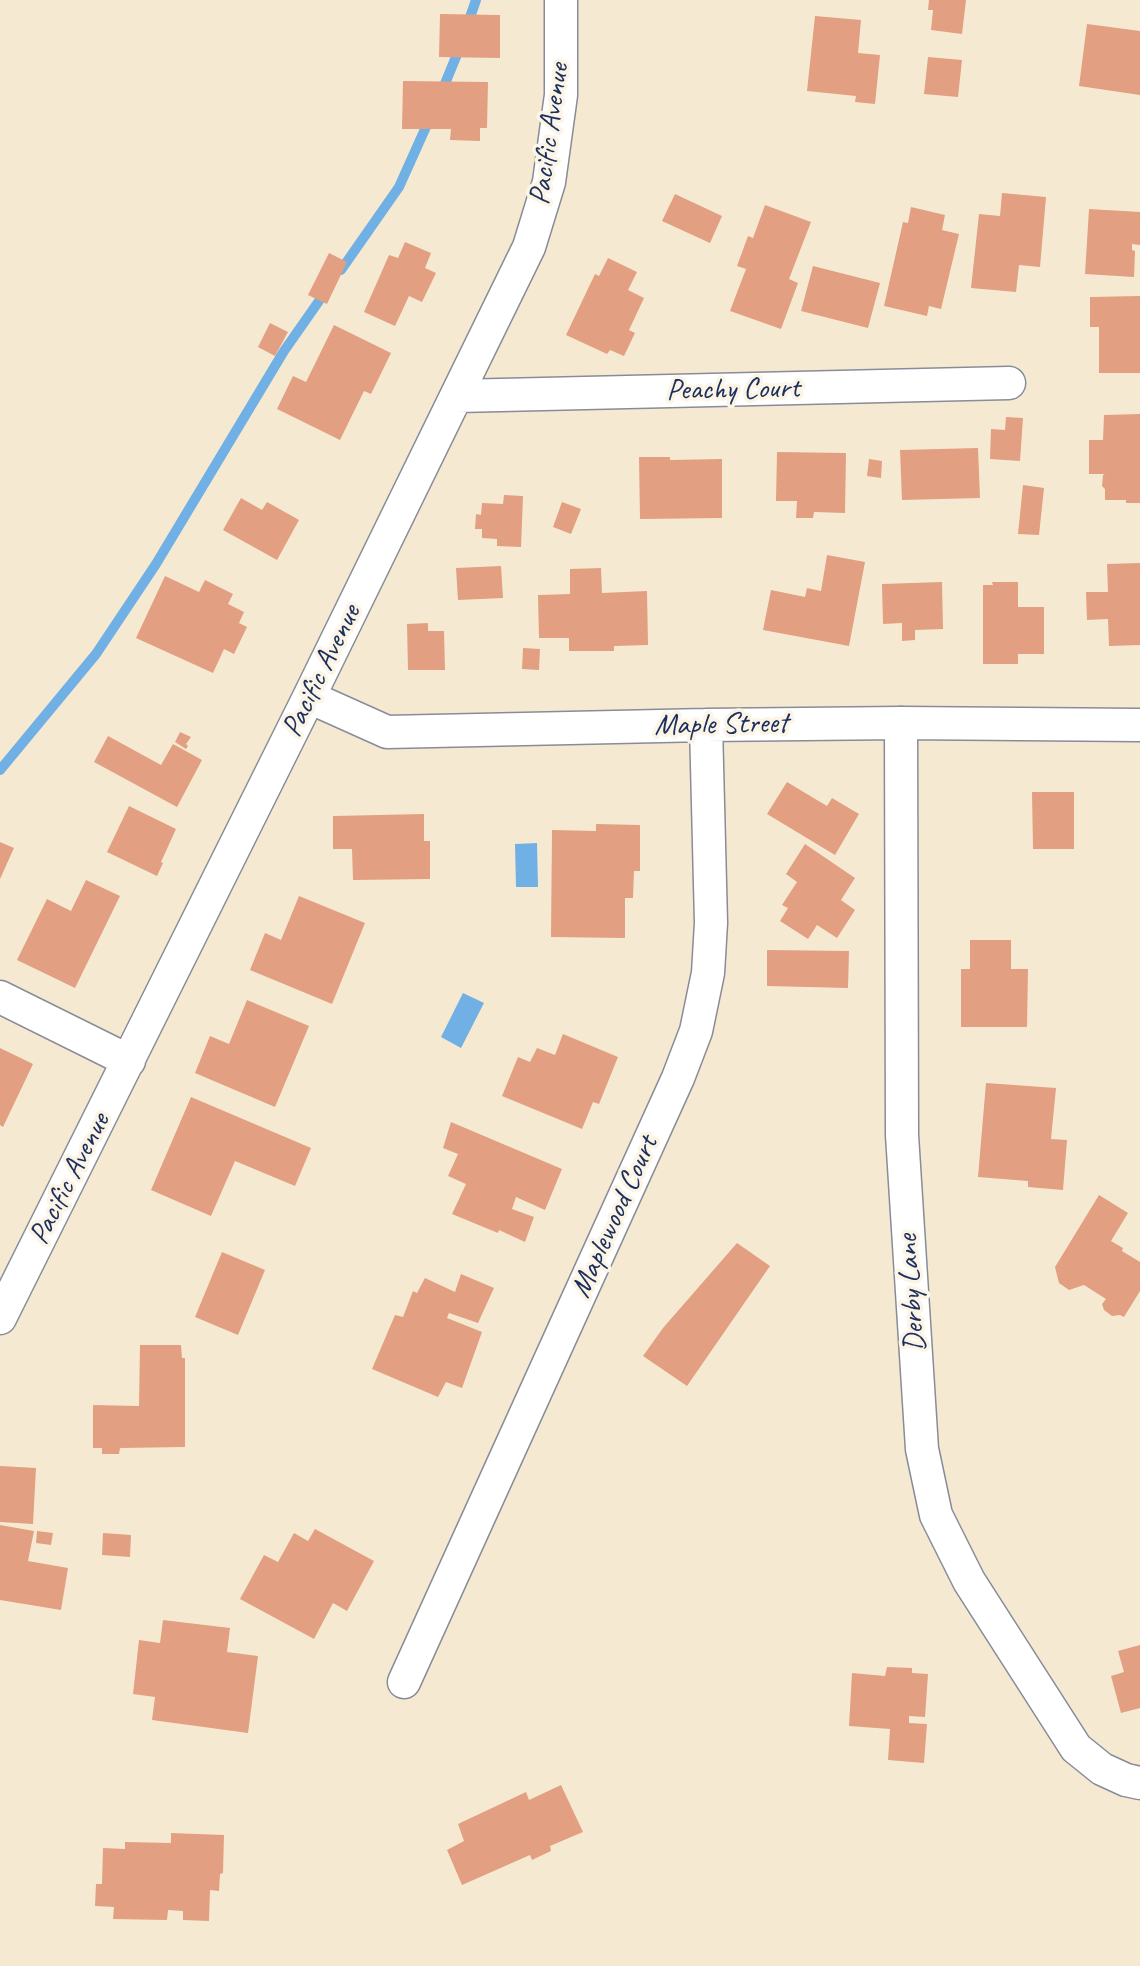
<!DOCTYPE html>
<html>
<head>
<meta charset="utf-8">
<style>
  body { margin:0 }
  canvas { display:block; background:#f5ead1 }
</style>
</head>
<body>
<canvas width="1140" height="1966"></canvas>
<script>
const g = document.querySelector('canvas').getContext('2d');
g.lineJoin = 'round';
function fillPath(path, color) {
  g.fillStyle = color;
  g.fill(path, 'evenodd');
}
function shape(rows) {
  const path = new Path2D();
  for (const r of rows) {
    path.moveTo(r[0], r[1]);
    for (let i = 2; i < r.length; i += 2) path.lineTo(r[i], r[i + 1]);
  }
  return path;
}
function trace(path, color, width, dash) {
  g.strokeStyle = color;
  g.lineWidth = width;
  g.lineCap = dash ? 'butt' : 'round';
  g.setLineDash(dash || []);
  g.stroke(path);
}
function drawText(font, color, halo, rows, align = 'center') {
  g.font = font + ' Caveat,sans-serif';
  g.lineWidth = 7;
  g.setLineDash([]);
  g.textBaseline = 'middle';
  g.strokeStyle = halo;
  g.fillStyle = color;
  for (const [text, x, y, turn = 0] of rows) {
    g.save();
    g.translate(x, y);
    g.rotate((+turn || 0) * Math.PI / 180);
    g.textAlign = isNaN(turn) ? turn : align;
    if (halo) g.strokeText(text, 0, 0);
    g.fillText(text, 0, 0);
    g.restore();
  }
}
const water = shape([
  [537,843,538,887,516,887,515,844],
  [463,993,484,1003,461,1048,441,1037]
]);
const stream = shape([
  [467,26,476,0],
  [442,91,460,47],
  [341,270,399,187,430,118],
  [0,770,96,654,156,564,284,351,326,291]
]);
const building = shape([
  [929,0,966,0,962,34,931,30,933,10,928,10],
  [440,14,500,15,500,58,439,57],
  [815,16,861,20,858,53,880,55,875,104,855,102,856,96,807,91],
  [1087,24,1140,31,1140,95,1079,86],
  [928,57,962,60,958,97,924,94],
  [403,81,488,82,487,128,480,128,480,141,450,140,451,129,402,129],
  [1002,193,1046,197,1040,267,1019,265,1016,292,971,288,979,214,1000,216],
  [675,194,722,216,710,243,662,221],
  [765,205,811,222,789,279,798,283,781,329,730,311,746,269,737,266,748,236,753,238],
  [911,207,945,215,942,230,959,234,941,309,929,306,927,316,884,306,903,222,908,223],
  [1089,209,1140,212,1140,245,1132,244,1132,250,1135,251,1134,277,1085,274],
  [405,242,431,253,425,268,436,273,422,302,409,296,395,326,364,312,389,255,398,258],
  [329,253,347,262,327,304,308,295],
  [608,258,637,272,628,290,644,298,629,330,635,333,624,356,610,350,607,354,566,335,595,274,599,276],
  [813,266,880,283,868,328,801,311],
  [1140,296,1140,373,1099,373,1099,327,1090,327,1090,297],
  [270,323,288,332,275,356,258,347],
  [334,325,391,353,371,394,364,391,340,440,277,409,293,376,306,382],
  [1140,414,1140,503,1126,503,1126,500,1105,500,1105,489,1102,486,1103,475,1105,474,1089,474,1089,440,1103,440,1104,415],
  [1006,417,1023,418,1020,461,990,459,991,429,1005,430],
  [978,448,980,498,902,500,900,450],
  [777,452,846,453,845,513,814,512,813,518,796,518,797,501,776,501],
  [639,457,670,457,670,460,722,459,722,518,640,519],
  [869,459,882,461,881,478,867,476],
  [1023,485,1044,488,1039,535,1018,534],
  [504,495,523,496,521,547,497,546,497,539,482,538,482,529,475,529,476,514,481,515,482,503,503,504],
  [241,498,262,510,267,502,299,520,277,560,223,530],
  [562,502,581,509,571,534,553,527],
  [827,555,865,562,849,646,763,630,771,590,805,597,807,588,821,591],
  [1140,563,1140,645,1109,646,1108,619,1087,620,1086,592,1108,592,1107,564],
  [501,566,503,598,458,600,456,568],
  [601,568,602,593,647,591,648,645,614,646,614,651,569,651,569,638,539,638,538,595,570,594,570,569],
  [165,576,199,592,205,580,233,594,228,604,244,612,239,623,247,627,234,654,224,649,213,673,136,638],
  [942,582,943,629,915,630,915,640,902,641,902,623,883,624,882,584],
  [992,582,1018,582,1018,607,1044,607,1044,654,1018,654,1018,664,983,664,983,585,993,585],
  [428,623,428,631,444,631,445,670,408,670,407,624],
  [523,648,540,649,539,670,522,669],
  [180,732,191,737,186,744,188,746,186,749,175,742],
  [108,736,161,765,173,744,202,760,177,807,94,762],
  [787,782,827,806,832,798,859,814,835,855,767,814],
  [1032,792,1074,792,1074,849,1033,849],
  [129,806,176,829,161,862,163,863,157,876,107,852],
  [424,814,424,841,430,841,430,879,353,880,352,849,333,849,333,816],
  [596,824,640,825,640,871,634,871,633,898,625,898,625,938,551,937,552,830,596,831],
  [0,842,14,848,0,879],
  [805,844,855,878,841,900,855,910,837,938,817,925,808,939,780,921,788,908,782,905,797,882,786,874],
  [86,880,120,896,75,988,17,960,47,899,71,911],
  [299,896,365,923,332,1004,250,970,265,933,281,940],
  [970,940,1011,940,1011,969,1028,969,1027,1027,961,1027,961,969,970,969],
  [767,950,849,951,848,988,767,986],
  [247,1000,309,1026,275,1107,195,1073,210,1036,229,1044],
  [563,1034,618,1057,599,1104,593,1102,582,1129,502,1096,518,1057,530,1062,537,1048,555,1055],
  [0,1048,33,1064,3,1127,0,1125],
  [986,1083,1056,1088,1051,1139,1067,1140,1063,1190,1028,1187,1028,1181,978,1177],
  [191,1097,311,1148,295,1186,235,1161,211,1216,151,1190],
  [451,1122,562,1169,545,1210,516,1197,512,1209,534,1217,525,1242,499,1230,498,1233,452,1214,466,1184,448,1176,458,1154,443,1148],
  [1099,1195,1128,1213,1111,1241,1123,1248,1122,1251,1140,1262,1140,1291,1124,1317,1120,1315,1112,1316,1104,1310,1102,1304,1106,1299,1084,1285,1069,1290,1059,1283,1055,1267],
  [737,1243,770,1266,687,1386,643,1356,663,1328],
  [222,1252,265,1270,238,1335,195,1317],
  [461,1274,494,1288,478,1323,449,1313,447,1318,482,1332,462,1388,446,1382,438,1397,372,1369,395,1315,403,1317,413,1291,417,1293,425,1278,455,1292],
  [140,1345,181,1345,182,1358,185,1358,185,1447,120,1448,119,1454,102,1454,102,1448,93,1448,93,1405,139,1406],
  [0,1466,36,1468,33,1524,0,1522],
  [0,1525,34,1531,28,1561,68,1568,61,1610,0,1600],
  [315,1529,374,1561,347,1611,333,1603,314,1639,240,1599,264,1555,278,1562,294,1533,308,1541],
  [37,1531,53,1533,51,1545,36,1543],
  [103,1533,131,1535,130,1557,102,1555],
  [163,1620,230,1628,227,1652,258,1656,248,1733,152,1720,155,1697,133,1694,139,1640,160,1643],
  [1140,1645,1140,1708,1121,1713,1111,1676,1124,1672,1118,1651],
  [887,1667,912,1668,912,1673,928,1674,925,1717,909,1716,909,1723,927,1724,924,1763,888,1760,890,1729,849,1726,852,1673,885,1676],
  [561,1785,583,1832,550,1846,551,1851,532,1860,530,1855,462,1885,447,1850,464,1841,458,1824,526,1792,529,1800],
  [171,1833,224,1835,223,1873,220,1874,219,1891,210,1890,209,1921,183,1920,183,1911,168,1910,167,1920,113,1919,114,1907,95,1906,96,1884,102,1884,103,1848,125,1849,125,1842,171,1843]
]);
const street = shape([
  [458,396,1009,383],
  [309,697,387,732,706,725,901,723,1140,725],
  [901,723,902,1135,922,1449,936,1515,969,1581,1076,1748,1102,1769,1126,1780,1140,1783],
  [0,997,129,1061],
  [0,1318,309,697,529,247,549,182,561,95,561,0],
  [404,1682,678,1078,696,1031,708,973,711,923,706,725]
]);
const streetNames = [
  ["Pacific Avenue",550,134,-82],
  ["Peachy Court",733,390,-1],
  ["Pacific Avenue",322,671,-64],
  ["Maple Street",721,725,-1],
  ["Pacific Avenue",70,1179,-63],
  ["Maplewood Court",615,1217,-66],
  ["Derby Lane",912,1293,-94]
];
fillPath(water, '#71b0e4');
trace(stream, '#71b0e4', 10);
fillPath(building, '#e39f81');
trace(street, '#888c98', 35);
trace(street, '#fff', 32);
drawText('30px', '#1b2f5e', '#fcf5e5', streetNames);
</script>
</body>
</html>
